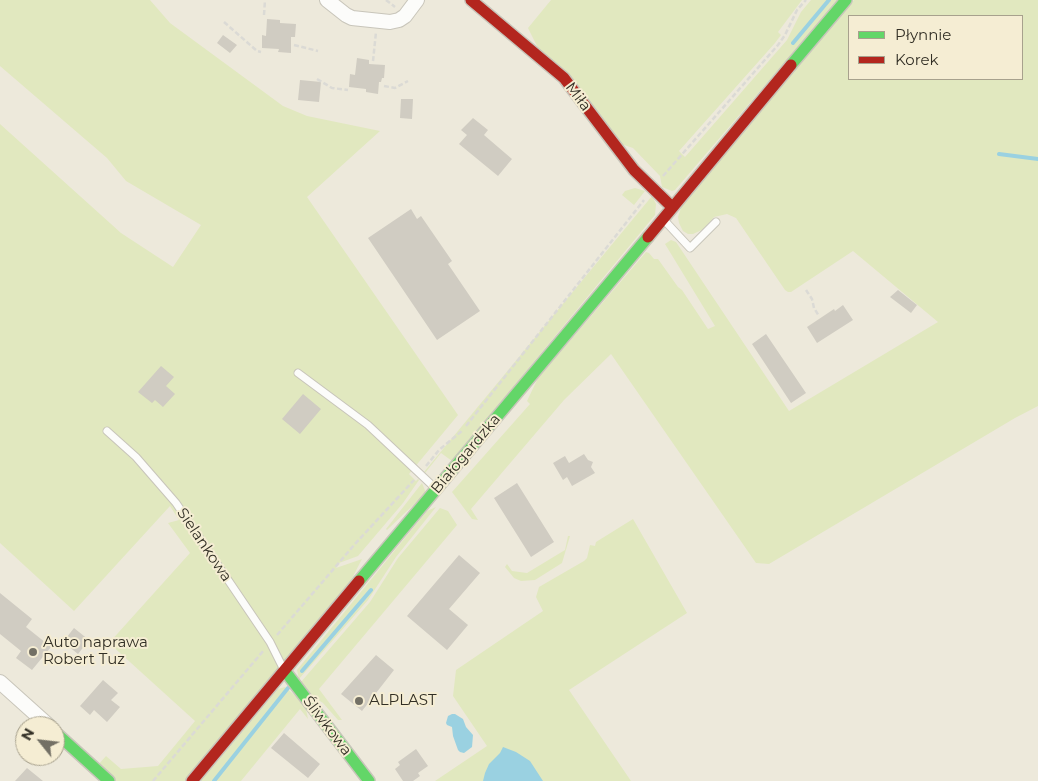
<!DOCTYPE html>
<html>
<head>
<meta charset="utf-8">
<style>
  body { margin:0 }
  #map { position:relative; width:1038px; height:781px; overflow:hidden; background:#ede9db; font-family:Montserrat,sans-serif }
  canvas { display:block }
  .legend { position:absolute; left:848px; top:15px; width:175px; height:65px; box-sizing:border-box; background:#f5edd3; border:1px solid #a7a18d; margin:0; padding:6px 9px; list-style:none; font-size:15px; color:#322f25 }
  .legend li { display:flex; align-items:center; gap:10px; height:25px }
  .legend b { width:25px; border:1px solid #a7a18d }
  .north { position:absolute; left:15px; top:716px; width:50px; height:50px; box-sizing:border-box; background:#f5edd3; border:1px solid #a7a18d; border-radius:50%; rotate:299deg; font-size:14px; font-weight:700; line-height:20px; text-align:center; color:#322f25 }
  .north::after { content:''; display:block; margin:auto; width:18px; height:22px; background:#737065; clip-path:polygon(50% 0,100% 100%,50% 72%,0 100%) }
</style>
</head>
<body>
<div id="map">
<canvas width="1038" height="781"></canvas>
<ul class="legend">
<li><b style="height:6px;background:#63d668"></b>Płynnie</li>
<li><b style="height:6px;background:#b3261e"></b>Korek</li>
</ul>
<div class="north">N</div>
</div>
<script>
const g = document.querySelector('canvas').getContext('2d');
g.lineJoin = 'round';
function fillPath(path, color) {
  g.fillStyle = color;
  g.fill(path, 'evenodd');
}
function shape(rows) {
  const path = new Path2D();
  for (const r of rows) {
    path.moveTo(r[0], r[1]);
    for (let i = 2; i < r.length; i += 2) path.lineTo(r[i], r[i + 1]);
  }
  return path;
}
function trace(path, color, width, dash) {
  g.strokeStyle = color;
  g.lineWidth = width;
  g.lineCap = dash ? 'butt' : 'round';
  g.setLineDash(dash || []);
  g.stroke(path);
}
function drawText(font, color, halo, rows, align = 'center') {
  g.font = font + ' Montserrat,sans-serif';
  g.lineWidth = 4;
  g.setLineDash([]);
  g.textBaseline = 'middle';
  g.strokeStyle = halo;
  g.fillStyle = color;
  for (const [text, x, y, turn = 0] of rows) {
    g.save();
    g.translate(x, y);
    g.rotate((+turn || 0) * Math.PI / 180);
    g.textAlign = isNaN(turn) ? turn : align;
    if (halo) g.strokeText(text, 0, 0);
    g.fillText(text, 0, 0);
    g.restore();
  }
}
const green = shape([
  [0,0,150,0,170,23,283,106,307,116,380,131,307,197,458,415,409,474,416,481,418,479,419,480,403,503,358,556,339,563,336,568,362,559,349,584,185,781,116,781,98,765,106,756,121,769,158,766,195,721,109,643,190,553,168,523,179,520,170,506,74,611,0,543,0,124,121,233,173,267,201,225,126,181,107,158,0,66],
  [551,0,802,0,778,32,781,35,775,43,679,151,685,157,787,40,801,12,811,0,838,0,675,190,672,191,662,187,660,176,633,148,621,144,538,48,528,28],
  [854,0,1038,0,1038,406,1015,418,769,564,756,563,611,354,564,400,471,509,478,520,472,519,452,492,530,404,527,401,538,378,646,252,649,253,654,259,658,259,678,287,682,290,708,329,715,326,665,244,671,240,676,242,789,411,938,322,853,251,791,292,788,292,785,290,736,218,727,214,714,217,704,229,693,234,688,234,683,231,679,223,678,217,682,205],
  [849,16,1022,16,1022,79,849,79],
  [635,188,645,191,634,205,622,195,625,191],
  [652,196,656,204,655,215,452,461,441,453,425,473,424,472],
  [422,483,426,493,387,530,386,529],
  [436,507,396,557,368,600,299,679,297,670,427,511],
  [440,508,448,511,457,525,319,689,342,720,338,720,323,703,312,696,301,682,370,602,398,558],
  [633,519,687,613,569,690,631,781,435,781,487,746,453,696,456,670,543,611,536,597,539,587,584,561,587,558,590,545,595,546,596,542],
  [568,536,570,536,562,563,535,580,521,581,514,578,505,567,507,564,512,571,527,573,565,550],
  [285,687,305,704,308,719,300,709,241,781,201,781,278,689]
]);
const water = shape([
  [452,714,455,714,463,719,466,727,473,735,472,747,464,753,460,752,458,750,453,736,452,727,447,725,446,723,448,716],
  [503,747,516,752,530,761,543,781,483,781,485,773,489,764,500,753]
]);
const stream = shape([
  [793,43,829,0],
  [999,154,1038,159],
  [302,671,371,590],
  [214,781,288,688]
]);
const building = shape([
  [267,19,280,20,280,23,296,24,295,37,291,37,291,53,278,52,279,49,262,48,262,35,266,36],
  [223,35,237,45,230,53,217,43],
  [357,58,369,60,369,64,385,65,384,78,382,78,381,82,379,82,378,94,366,92,366,89,349,87,350,74,355,75],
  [300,80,321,82,319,102,298,100],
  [401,99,413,99,412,119,400,118],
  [473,118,488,130,484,135,512,159,498,176,459,144,467,135,461,130],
  [411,209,417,219,421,216,452,261,448,264,480,311,437,340,368,238],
  [898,290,917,305,911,313,890,297],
  [843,305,853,320,817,343,807,327,834,309,835,311],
  [766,334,806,393,791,403,752,344],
  [161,366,174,377,166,386,175,394,163,407,155,400,152,403,138,392],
  [303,394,321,409,300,434,282,419],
  [584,454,588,460,593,462,591,467,595,473,572,486,567,477,563,480,553,463,565,456,569,463],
  [517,483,554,542,531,557,494,498],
  [459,555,480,573,449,609,468,625,447,650,407,616],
  [0,593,32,619,26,627,51,647,32,670,16,658,21,651,0,634],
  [74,628,89,640,78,654,63,642],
  [376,655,394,670,362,711,341,694],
  [103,680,118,693,111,700,120,707,107,722,94,710,90,715,80,706],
  [284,733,320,764,308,778,271,748],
  [416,749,428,766,418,773,420,776,413,781,403,781,395,769,400,765,398,762],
  [27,768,43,781,15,781]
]);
const path = shape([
  [386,0,395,7],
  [264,15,265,0],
  [224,22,257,51,261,52],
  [294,45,318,51],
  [373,61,376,32],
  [317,79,332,88,348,90],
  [384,86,395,88,408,81],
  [663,176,778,45,785,35,797,10,806,0],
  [806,290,812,299,814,308,819,316],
  [466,426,644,200],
  [426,466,439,450,463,430],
  [277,635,355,544,414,480],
  [153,781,264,650]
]);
const lane = shape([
  [664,220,690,248,716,222],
  [298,373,368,425,434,487],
  [107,431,136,457,176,503,270,642,283,668]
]);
const street = shape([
  [327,0,346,15,352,18,390,22,399,20,405,16,417,0],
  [0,682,49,726]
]);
const fast = shape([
  [791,65,846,0],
  [359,581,648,237],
  [285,671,369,781],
  [55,732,109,781]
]);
const jam = shape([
  [471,0,564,78,634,170,672,207],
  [648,237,791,65],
  [192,781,359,581]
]);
const markers = [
  [33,652,5,"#737065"],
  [359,701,5,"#737065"]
];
const streetNames = [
  ["Miła",578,97,53],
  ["Białogardzka",466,454,-50],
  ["Sielankowa",204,545,56],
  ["Śliwkowa",327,726,53]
];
const poiNames = [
  ["Auto naprawa",43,643],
  ["Robert Tuz",43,660],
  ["ALPLAST",369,701]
];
fillPath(green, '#e1e8bf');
fillPath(water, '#9ad1e1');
trace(stream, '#9ad1e1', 4);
fillPath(building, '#d0ccc2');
trace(lane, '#c8c5ba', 9);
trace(street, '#c8c5ba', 16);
trace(fast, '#c8c5ba', 14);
trace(jam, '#c8c5ba', 14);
trace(path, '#dbdad5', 2.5, [5, 2.5]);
trace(lane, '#fcfcfa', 7);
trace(street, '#fcfcfa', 14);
trace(fast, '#63d668', 11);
trace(jam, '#b3261e', 11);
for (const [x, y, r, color] of markers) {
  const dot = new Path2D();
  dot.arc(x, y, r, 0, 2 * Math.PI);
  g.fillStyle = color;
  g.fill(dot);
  trace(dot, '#f5edd3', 2);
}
drawText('15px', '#322f25', '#f5edd3', streetNames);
drawText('15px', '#322f25', '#f5edd3', poiNames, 'left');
</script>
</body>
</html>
